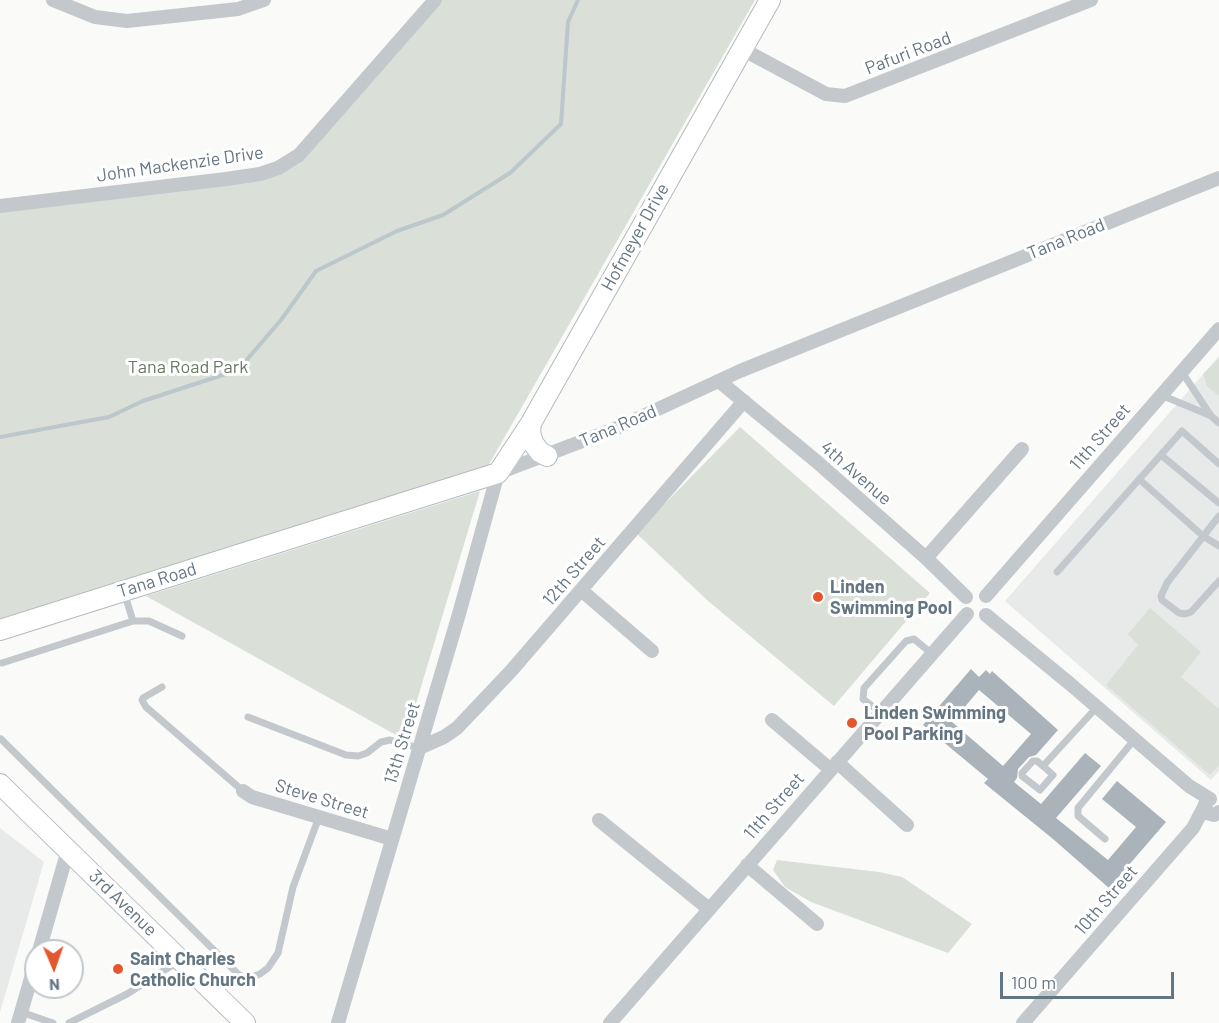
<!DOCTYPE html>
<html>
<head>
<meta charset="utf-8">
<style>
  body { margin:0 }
  #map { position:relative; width:1219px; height:1023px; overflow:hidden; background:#fafaf8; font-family:Barlow,sans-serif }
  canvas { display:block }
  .north { position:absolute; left:24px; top:939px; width:60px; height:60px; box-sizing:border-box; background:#fff; border:2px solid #c1c8cd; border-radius:50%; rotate:178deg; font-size:16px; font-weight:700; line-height:24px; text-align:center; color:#657683 }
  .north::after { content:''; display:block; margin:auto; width:21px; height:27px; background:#e4572e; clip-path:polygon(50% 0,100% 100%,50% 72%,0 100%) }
  .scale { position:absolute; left:1000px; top:972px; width:174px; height:27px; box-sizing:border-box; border:3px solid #657683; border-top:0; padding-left:8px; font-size:18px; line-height:21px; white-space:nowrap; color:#657683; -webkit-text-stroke:4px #fff; paint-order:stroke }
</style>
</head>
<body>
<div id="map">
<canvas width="1219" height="1023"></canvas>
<div class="north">N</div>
<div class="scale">100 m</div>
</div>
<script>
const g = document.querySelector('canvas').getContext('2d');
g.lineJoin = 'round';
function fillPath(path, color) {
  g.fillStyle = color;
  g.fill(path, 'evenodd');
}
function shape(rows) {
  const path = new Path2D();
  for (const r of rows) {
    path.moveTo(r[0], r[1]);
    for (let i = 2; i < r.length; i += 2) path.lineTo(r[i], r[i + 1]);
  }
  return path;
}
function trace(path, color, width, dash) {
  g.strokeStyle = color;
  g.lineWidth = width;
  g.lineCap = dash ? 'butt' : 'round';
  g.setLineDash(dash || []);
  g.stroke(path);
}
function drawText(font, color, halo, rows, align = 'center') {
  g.font = font + ' Barlow,sans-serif';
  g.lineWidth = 6;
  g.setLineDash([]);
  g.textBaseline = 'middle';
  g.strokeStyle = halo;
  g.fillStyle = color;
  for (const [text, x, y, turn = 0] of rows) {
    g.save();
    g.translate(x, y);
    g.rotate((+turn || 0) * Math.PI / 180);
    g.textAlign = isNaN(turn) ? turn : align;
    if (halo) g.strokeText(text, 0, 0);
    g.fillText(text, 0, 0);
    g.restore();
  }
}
const built = shape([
  [1219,356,1219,771,1211,780,1005,601],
  [0,828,44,862,0,1012]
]);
const green = shape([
  [429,0,755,0,488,466,110,588,0,621,0,199,255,173,296,156],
  [1219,358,1219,396,1207,386,1203,374],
  [740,427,930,593,834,706,707,600,636,533],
  [480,491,405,740,146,596],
  [1150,608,1201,652,1181,677,1219,709,1219,765,1210,775,1106,685,1138,645,1128,634],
  [777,860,879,872,902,877,972,924,948,953,811,902,785,887,773,870]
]);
const stream = shape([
  [0,437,109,417,143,401,238,370,281,320,316,271,397,231,443,215,510,173,561,124,568,22,578,0]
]);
const building = shape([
  [971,669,979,677,986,670,990,674,992,671,1058,730,1036,755,1029,757,1018,769,1017,778,1014,782,1041,804,1085,753,1101,766,1056,818,1108,860,1136,827,1102,799,1117,781,1166,822,1109,888,1053,839,984,783,988,779,923,725],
  [979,690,1031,734,1003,766,952,722]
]);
const lane = shape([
  [1182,372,1211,416,1219,423],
  [1161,395,1209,415],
  [1161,455,1219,503],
  [1139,479,1203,536,1219,546],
  [1219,516,1167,583,1161,596,1162,600,1179,613,1185,614,1191,612,1219,581],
  [1057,572,1182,431,1219,464],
  [124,592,133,621],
  [2,663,133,621,149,621,182,636],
  [162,687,143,698,142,700,146,707,243,791],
  [880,712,863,699,864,688,906,641,914,639,931,653],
  [248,717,346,755,358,756,367,753,381,742,390,740,419,748],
  [1,739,238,974,247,979,260,974,268,968,278,953,293,887,319,817],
  [1043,766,1037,761,1033,761,1022,773,1022,776,1040,790,1053,775,1043,766,1097,707],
  [1105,839,1078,816,1078,808,1134,740],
  [21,1012,53,1023],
  [69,1023,127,994,179,961]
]);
const street = shape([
  [53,0,95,17,127,21,238,9,264,0],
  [742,49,826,94,845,96,1091,0],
  [0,206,226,179,260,174,278,168,299,155,435,0],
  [719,381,816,461,926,558,966,597],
  [926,558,1022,449],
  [581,590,652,651],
  [986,596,1219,329],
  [986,615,1069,683,1189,786,1210,799],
  [772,720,830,769],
  [419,748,444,737,457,728,511,671,744,401],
  [837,762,907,825],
  [243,791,252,797,392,839],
  [1205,804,1207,813,1214,815,1219,812],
  [599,820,709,909],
  [747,865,817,924],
  [39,951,68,850],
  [18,1023,36,961],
  [338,1023,459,614,498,473,617,428,740,371,1219,178],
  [610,1023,967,614],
  [1023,1023,1193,828,1204,807]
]);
const secondary = shape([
  [531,423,530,432,533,443,540,452,547,456],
  [0,630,498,473,531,423,770,0],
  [0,784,245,1023]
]);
const markers = [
  [818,597,6,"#e4572e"],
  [852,723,6,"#e4572e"],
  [118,969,6,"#e4572e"]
];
const streetNames = [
  ["Pafuri Road",908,53,-21],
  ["John Mackenzie Drive",180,164,-8],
  ["Hofmeyer Drive",635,237,-61],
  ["Tana Road",1066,239,-22],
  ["Tana Road",618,426,-23],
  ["11th Street",1100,437,-49],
  ["4th Avenue",856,473,41],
  ["12th Street",574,571,-49],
  ["Tana Road",157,580,-17],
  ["13th Street",402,743,-73],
  ["Steve Street",322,799,17],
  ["11th Street",774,806,-49],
  ["10th Street",1106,900,-49],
  ["3rd Avenue",123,903,44]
];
const parkNames = [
  ["Tana Road Park",188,367]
];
const poiNames = [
  ["Linden",830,587],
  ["Swimming Pool",830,608],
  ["Linden Swimming",864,713],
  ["Pool Parking",864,734],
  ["Saint Charles",130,959],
  ["Catholic Church",130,980]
];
fillPath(built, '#e8e9e9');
fillPath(green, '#dadfd7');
trace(stream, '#bbc7cb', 4);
fillPath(building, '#aab3b9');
trace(secondary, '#b3babf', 22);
trace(lane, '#c3c8cc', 7);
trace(street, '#c3c8cc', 14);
trace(secondary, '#fff', 20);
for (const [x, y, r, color] of markers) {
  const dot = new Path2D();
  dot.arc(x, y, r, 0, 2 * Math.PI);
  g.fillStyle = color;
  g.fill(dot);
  trace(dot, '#fff', 2);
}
drawText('18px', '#657683', '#fff', streetNames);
drawText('18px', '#687a64', '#fff', parkNames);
drawText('bold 18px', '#657683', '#fff', poiNames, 'left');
</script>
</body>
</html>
